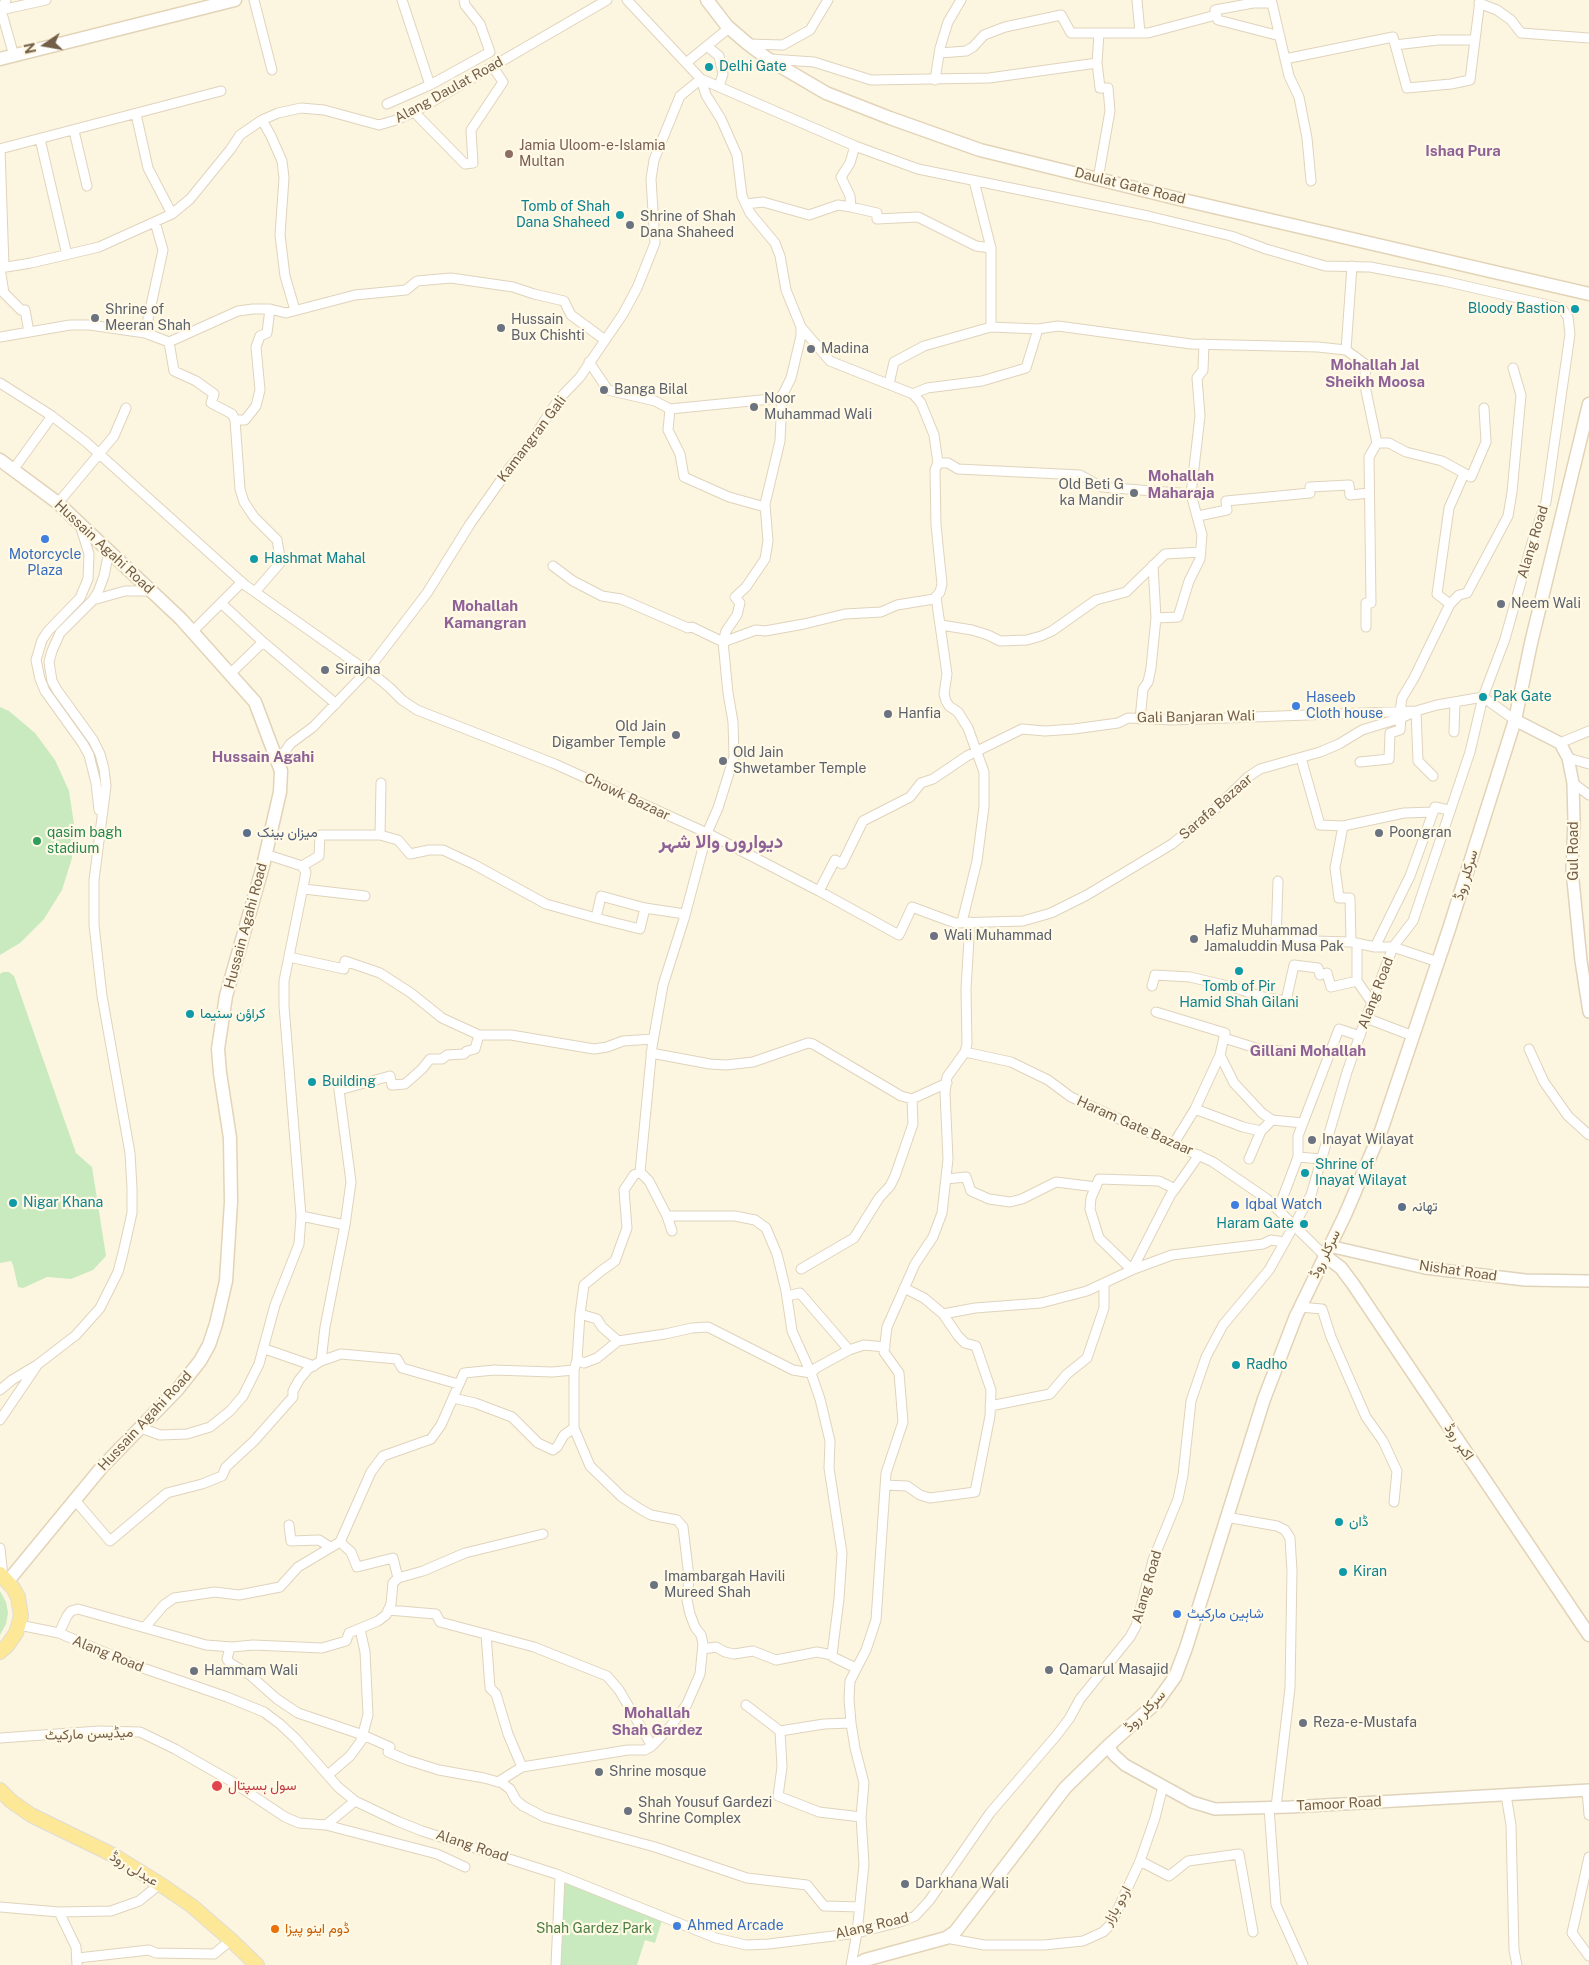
<!DOCTYPE html>
<html>
<head>
<meta charset="utf-8">
<style>
  body { margin:0 }
  #map { position:relative; width:1589px; height:1965px; overflow:hidden; background:#fcf6e0; font-family:"Public Sans",sans-serif }
  canvas { display:block }
  .north { position:absolute; left:20px; top:20px; width:50px; height:50px; -webkit-text-stroke:4px #fff9e6; paint-order:stroke; rotate:258deg; font-size:14px; font-weight:700; line-height:20px; text-align:center; color:#735e47 }
  .north::after { content:''; display:block; margin:auto; width:18px; height:22px; background:#735e47; clip-path:polygon(50% 0,100% 100%,50% 72%,0 100%) }
</style>
</head>
<body>
<div id="map">
<canvas width="1589" height="1965"></canvas>
<div class="north">N</div>
</div>
<script>
const g = document.querySelector('canvas').getContext('2d');
g.lineJoin = 'round';
function fillPath(path, color) {
  g.fillStyle = color;
  g.fill(path, 'evenodd');
}
function shape(rows) {
  const path = new Path2D();
  for (const r of rows) {
    path.moveTo(r[0], r[1]);
    for (let i = 2; i < r.length; i += 2) path.lineTo(r[i], r[i + 1]);
  }
  return path;
}
function trace(path, color, width, dash) {
  g.strokeStyle = color;
  g.lineWidth = width;
  g.lineCap = dash ? 'butt' : 'round';
  g.setLineDash(dash || []);
  g.stroke(path);
}
function drawText(font, color, halo, rows, align = 'center') {
  g.font = font + ' "Public Sans",Vazirmatn,sans-serif';
  g.lineWidth = 4.5;
  g.setLineDash([]);
  g.textBaseline = 'middle';
  g.strokeStyle = halo;
  g.fillStyle = color;
  for (const [text, x, y, turn = 0] of rows) {
    g.save();
    g.translate(x, y);
    g.rotate((+turn || 0) * Math.PI / 180);
    g.textAlign = isNaN(turn) ? turn : align;
    if (halo) g.strokeText(text, 0, 0);
    g.fillText(text, 0, 0);
    g.restore();
  }
}
const green = shape([
  [0,707,9,711,35,733,55,760,69,791,74,824,72,858,62,890,44,919,20,943,0,955],
  [3,972,9,972,14,976,76,1153,92,1167,106,1256,93,1270,71,1279,47,1277,23,1288,18,1287,13,1265,11,1261,0,1263,0,974],
  [0,1591,6,1602,8,1613,6,1624,0,1635],
  [560,1877,663,1917,655,1943,645,1940,637,1965,556,1965]
]);
const minor = shape([
  [6,0,1,10,14,56],
  [254,0,272,70],
  [402,0,430,85],
  [1137,0,1140,33],
  [1479,3,1497,10,1511,20,1521,33,1589,38],
  [1,10,46,0],
  [1280,36,1218,20,1215,10,1253,3,1272,3,1285,59,1289,76,1299,97,1307,138,1311,181],
  [748,44,783,45,810,30,828,0],
  [1395,45,1438,40,1475,40],
  [707,46,719,56,723,74,719,86],
  [940,53,966,51,973,47,984,35,1005,27,1061,15,1071,33,1148,33,1216,15],
  [770,59,814,62,871,80,989,78,1097,63],
  [1285,59,1393,37,1407,88,1451,84,1470,80,1480,0],
  [686,63,729,28],
  [935,80,940,48,948,22,961,0],
  [387,104,430,85,490,52,480,24,465,5,464,0],
  [414,112,465,164,473,163,471,130,503,82,493,67],
  [136,114,148,168,172,214],
  [262,120,271,136,282,161,284,178,280,235,285,276,295,310],
  [74,131,87,186],
  [40,139,67,255],
  [855,146,850,163,841,177,850,196,851,207,877,213,877,219,918,217,976,246,991,248],
  [0,149,221,91],
  [0,149,4,267],
  [1098,179,1110,111,1108,88,1100,88,1097,63,1099,33],
  [974,181,991,248,991,327],
  [746,204,763,202,809,215,838,205,851,207],
  [155,222,163,250,145,333,169,342,174,371,196,381,214,394,211,403,232,414,235,420,245,420,256,406,260,390,256,347,260,336,267,333,270,309],
  [0,268,31,263,99,247,172,214,190,199,230,150,240,135,262,120,278,113,301,108,324,110,379,125,396,120,414,112,607,0],
  [0,268,4,293,21,310,25,310,29,332],
  [0,337,70,325,90,325,145,333],
  [169,342,238,311,253,309,270,309,286,313,355,295,406,290,417,281,451,278,513,287,534,294,564,301,571,315,605,340],
  [1346,350,1365,364,1366,391,1377,443,1369,457,1371,603,1366,603,1366,627],
  [589,362,608,390,655,401,670,409,781,398],
  [0,383,52,416,86,442,245,585,367,671],
  [889,384,894,362,924,346,991,327,1038,329,1058,326,1191,344,1318,347,1346,350,1352,266],
  [913,394,927,388,982,381,1026,368,1038,329],
  [670,409,668,430,680,454,684,477,729,497,765,507],
  [235,420,240,489,244,502,254,517,277,540,280,557,280,563,255,592],
  [1377,443,1389,443,1406,452,1442,461,1471,477,1486,442,1484,408],
  [938,463,948,463,958,469,1080,475,1102,487,1191,494],
  [13,470,52,416],
  [58,503,114,436,126,408],
  [1198,516,1227,510,1226,501,1310,493,1310,487,1349,485,1350,495,1369,493],
  [80,525,89,554,88,579,80,598,48,631,42,640,36,660,40,679,45,691,83,744,89,755,96,783,99,810],
  [1153,565,1156,618],
  [553,566,573,581,602,596,621,599,688,628,692,627,723,642,756,630,765,631,804,624,845,614,881,612,897,605,934,599,940,592,942,584,936,525,935,470,938,463,934,435,921,403,913,394,830,361,801,327],
  [936,597,947,674,944,694,946,701,949,706,958,712,968,728,984,772,984,807,977,861,962,922],
  [93,600,125,591,151,591],
  [221,603,263,642,336,704],
  [1450,604,1437,594,1449,508,1464,474],
  [941,625,972,630,988,635,1000,641,1027,640,1041,636,1052,631,1096,600,1126,592,1165,554,1201,552],
  [192,632,242,582],
  [368,670,389,687,402,700,417,710,555,764,707,833,819,891,899,935,912,907,955,923,1023,921,1051,913,1087,895,1172,844,1213,811,1248,777,1260,769,1320,752,1339,744,1362,730,1401,718,1416,711,1437,705,1483,697,1515,720],
  [230,674,263,642],
  [1400,711,1402,698,1414,678,1450,604,1459,595,1467,593,1508,516,1512,492,1521,395,1513,368],
  [1140,719,1143,689,1148,682,1151,668,1156,618,1178,617,1189,581,1200,559,1202,535,1191,494,1200,416,1197,378,1203,370,1204,344],
  [1454,732,1455,703],
  [1560,743,1589,731],
  [1301,758,1320,825,1343,826,1404,813,1433,812],
  [1568,758,1589,764],
  [278,762,290,744,313,727,368,670,427,593,470,524,511,466,532,441,545,420,559,399,580,377,623,314,637,288,655,243,651,179,654,160,680,96,701,79],
  [1360,762,1389,759,1390,733,1400,730,1401,718],
  [1573,783,1589,795],
  [1343,826,1335,868,1339,898,1350,898,1351,942],
  [380,835,381,783],
  [302,866,319,856,320,835,380,835,398,840,410,854,429,850,443,850,473,864,546,904,596,918,601,896,645,908,685,914],
  [1278,881,1276,940,1351,942,1375,947,1393,947,1438,962],
  [304,889,365,896],
  [819,891,835,860,842,864,863,821,910,797,921,783,933,779,967,756,1022,729,1045,731,1074,729,1118,723,1128,718,1172,720,1416,711,1418,761,1433,776],
  [596,918,640,929,645,908],
  [1357,943,1357,981,1373,1004],
  [1375,947,1410,876,1435,807,1449,810],
  [289,957,344,969,345,961,380,973,411,993,442,1018,479,1035,511,1035,594,1049,607,1047,623,1041,653,1039],
  [1152,986,1155,975,1190,977,1232,987,1263,997,1286,1001,1294,965,1318,968,1320,975,1327,973,1331,987,1357,981],
  [1156,1012,1225,1033,1220,1055,1195,1109,1174,1143],
  [1366,1018,1413,1036],
  [1224,1038,1259,1049,1282,1051],
  [1529,1049,1544,1082,1568,1116,1589,1135],
  [965,1052,1011,1062,1048,1080,1071,1097,1213,1162,1267,1199,1324,1255],
  [651,1053,710,1064,726,1065,753,1062,808,1043,813,1044,901,1096,912,1099,947,1083],
  [1220,1055,1234,1083,1262,1113,1272,1120,1303,1123],
  [1195,1109,1243,1127,1261,1131],
  [1298,1157,1298,1136,1339,1029,1360,1036],
  [1249,1159,1261,1131,1272,1120],
  [640,1172,649,1181,667,1216,672,1231],
  [946,1179,966,1177,971,1191,989,1199,1010,1202,1022,1199,1056,1182,1096,1187],
  [1175,1189,1159,1181,1099,1179,1091,1198,1090,1209,1099,1238,1132,1270,1171,1194,1175,1189,1199,1155],
  [1278,1210,1298,1157,1321,1159],
  [301,1216,345,1225],
  [667,1216,735,1216,755,1220,766,1228,777,1254,786,1291,792,1331,811,1373,820,1399,830,1441,829,1468,842,1553,839,1599,832,1655],
  [801,1269,854,1238,879,1198,890,1186,895,1176,913,1124,912,1099],
  [787,1296,800,1293,849,1350],
  [1300,1307,1322,1309,1331,1337,1366,1417,1383,1441,1397,1471,1394,1502],
  [580,1314,597,1319,602,1327,618,1341],
  [943,1314,975,1308,1041,1303,1087,1291,1134,1269,1172,1255,1263,1244,1271,1240,1284,1242],
  [265,1349,314,1366],
  [577,1360,584,1363,597,1358,618,1341,665,1334,692,1328,708,1327,793,1370,811,1373,816,1368,849,1350,864,1345,885,1347],
  [321,1361,341,1354,397,1359,402,1368,458,1384],
  [0,1390,12,1380,37,1365,76,1335,100,1308,118,1272,123,1253,132,1213,132,1188,130,1153,102,996,94,925,94,880,106,786,104,769,100,754,93,740,57,690,52,681,49,662,52,651,60,633,93,600,98,592,104,576,109,551],
  [453,1398,475,1403,512,1417,538,1443,553,1450,557,1447,564,1435,574,1428],
  [990,1406,1050,1394,1067,1374,1087,1358,1104,1308,1104,1283],
  [0,1420,36,1367],
  [141,1428,160,1435,187,1434,210,1427,230,1411,243,1396,259,1364,275,1305,299,1244,301,1216,284,1006,284,981,306,872,302,866,265,854],
  [885,1485,907,1486,920,1495,930,1498,975,1492,990,1416,991,1390,976,1346,965,1343,958,1336,943,1314,924,1298,904,1288],
  [74,1499,110,1541,167,1493,202,1484,222,1476,226,1467,254,1441,293,1397,293,1391,299,1380,308,1369,321,1361,325,1327,345,1225,351,1182,339,1090,390,1076,392,1085,405,1084,422,1069,430,1059,442,1059,447,1055,464,1054,467,1051,475,1049,479,1035],
  [1226,1517,1277,1526,1285,1530,1290,1538,1292,1571,1290,1688,1276,1807],
  [289,1525,291,1541,319,1540,330,1547],
  [340,1542,351,1552,357,1567,393,1558,398,1578],
  [0,1548,3,1577],
  [388,1610,436,1614,440,1622,534,1647,607,1676,619,1690,652,1746],
  [19,1625,59,1633,137,1666,227,1697,264,1712,280,1724,296,1739,338,1787,355,1801,397,1821,422,1831,556,1874,716,1938,746,1945,769,1944,857,1933,900,1922,915,1916,929,1901,990,1813,1056,1736,1069,1719,1080,1699,1130,1637,1136,1626,1153,1560,1178,1499,1183,1475,1191,1401,1206,1357,1223,1325,1269,1270,1311,1195,1347,1072,1366,1018,1393,947,1413,921,1470,752,1483,697,1505,639,1533,539,1546,502,1570,334,1568,317,1563,310,1557,307,1444,281,1370,267,1325,266,1266,249,1231,236,1148,216,918,169,855,146,701,79,627,0],
  [145,1627,164,1605,174,1598,215,1592,239,1595,280,1587,298,1567,340,1542,371,1472,383,1456,431,1439,441,1425,464,1373,494,1370,552,1372,574,1370,577,1360,580,1314,584,1285,601,1271,615,1261,627,1228,624,1190,634,1175,640,1172,652,1047,663,985,684,919,707,833,718,808,734,757,733,722,728,693,723,642,726,631,737,615,740,603,735,597,746,587,765,559,768,541,765,504,780,441,782,396,791,378,801,336,801,327,786,290,780,256,775,243,750,213,742,196,737,155,721,119,706,95,701,79],
  [59,1633,67,1616,71,1611,78,1609,206,1645,232,1647,253,1645,322,1648,346,1641,349,1633,378,1621,386,1615,391,1604,393,1583,398,1578,423,1571,465,1553,543,1534],
  [486,1634,490,1688,496,1694,508,1734,522,1767],
  [230,1647,227,1659,230,1663,250,1675,277,1699,298,1713,363,1735,390,1747,388,1752,407,1760,439,1770,484,1778,502,1783,510,1789,516,1800,523,1806,544,1817,655,1847,747,1878,807,1885,824,1906,860,1907],
  [703,1649,716,1647,725,1652,734,1654,753,1651,776,1660,817,1652,832,1655,833,1657,856,1668],
  [746,1705,780,1731,782,1767,778,1796,819,1812,861,1817],
  [780,1731,824,1724,851,1723],
  [0,1738,99,1731,140,1732,175,1749,231,1781,285,1817,299,1823,326,1825,355,1801],
  [328,1775,350,1756,361,1741,368,1715,365,1652,360,1629],
  [498,1782,522,1767,628,1750,645,1750,652,1746,670,1727,687,1704,700,1674,703,1644,701,1635,695,1627,690,1614,687,1600,689,1577,683,1527,677,1520,651,1515,640,1509,622,1497,590,1466,574,1428,574,1370],
  [1587,1790,1589,1815],
  [1506,1795,1511,1825,1514,1950,1517,1965],
  [1269,1807,1276,1905,1303,1965],
  [326,1825,437,1854,465,1867],
  [1589,1857,1572,1933,1589,1956],
  [1140,1861,1169,1876,1188,1861,1239,1854,1253,1932],
  [0,1907,59,1912,111,1911,139,1901,160,1884],
  [59,1912,76,1947,77,1965],
  [946,1938,984,1945,1044,1945,1083,1941,1103,1932,1111,1924,1140,1861,1155,1818,1163,1786],
  [78,1958,149,1950,156,1953,214,1954,231,1940],
  [556,1965,560,1877],
  [851,1965,857,1933,864,1864,861,1817,864,1783,855,1748,851,1723,849,1699,850,1681,866,1650,876,1620,886,1473,903,1422,899,1373,884,1352,887,1327,915,1264,933,1237,942,1213,948,1159,945,1093,947,1077,965,1052,967,1044,966,989,970,922]
]);
const tertiary = shape([
  [1515,720,1560,743,1568,758,1573,783,1574,820,1572,870,1581,961,1589,1012],
  [1329,1246,1425,1268,1525,1280,1589,1281],
  [1108,1746,1114,1755,1125,1765,1192,1802,1215,1809,1290,1807,1589,1790]
]);
const secondary = shape([
  [707,0,727,26,748,44,768,59,826,93,890,118,980,150,1175,198,1589,294],
  [0,59,235,0],
  [0,460,58,503,79,523,181,619,255,702,281,771,280,792,263,866,226,996,218,1049,220,1073,230,1138,231,1202,226,1281,216,1324,209,1345,200,1361,177,1390,102,1467,8,1581],
  [1324,1255,1341,1268,1353,1284,1589,1635],
  [856,1965,865,1960,946,1938,955,1932,1065,1788,1108,1746,1157,1702,1175,1677,1186,1648,1264,1399,1296,1316,1345,1215,1381,1131,1449,929,1515,720,1531,643,1589,404]
]);
const primary = shape([
  [0,1574,13,1588,18,1597,21,1616,16,1633,7,1646,0,1652],
  [0,1790,11,1801,31,1815,113,1855,160,1884,192,1906,231,1940,257,1965]
]);
const markers = [
  [709,67,5,"#0f9aa8"],
  [509,154,5,"#8d6e63"],
  [620,215,5,"#0f9aa8"],
  [630,225,5,"#6b7280"],
  [1575,309,5,"#0f9aa8"],
  [95,318,5,"#6b7280"],
  [501,328,5,"#6b7280"],
  [811,349,5,"#6b7280"],
  [604,390,5,"#6b7280"],
  [754,407,5,"#6b7280"],
  [1134,493,5,"#6b7280"],
  [45,539,5,"#3f7fe0"],
  [254,559,5,"#0f9aa8"],
  [1501,604,5,"#6b7280"],
  [325,670,5,"#6b7280"],
  [1483,697,5,"#0f9aa8"],
  [1296,706,5,"#3f7fe0"],
  [888,714,5,"#6b7280"],
  [676,735,5,"#6b7280"],
  [723,761,5,"#6b7280"],
  [247,833,5,"#5c6f8a"],
  [1379,833,5,"#6b7280"],
  [37,841,5,"#2e9e5b"],
  [934,936,5,"#6b7280"],
  [1194,939,5,"#6b7280"],
  [1239,971,5,"#0f9aa8"],
  [190,1014,5,"#0f9aa8"],
  [312,1082,5,"#0f9aa8"],
  [1312,1140,5,"#6b7280"],
  [1305,1173,5,"#0f9aa8"],
  [13,1203,5,"#0f9aa8"],
  [1235,1205,5,"#3f7fe0"],
  [1402,1207,5,"#5c6f8a"],
  [1304,1224,5,"#0f9aa8"],
  [1236,1365,5,"#0f9aa8"],
  [1339,1522,5,"#0f9aa8"],
  [1343,1572,5,"#0f9aa8"],
  [654,1585,5,"#6b7280"],
  [1177,1614,5,"#3f7fe0"],
  [1049,1670,5,"#6b7280"],
  [194,1671,5,"#6b7280"],
  [1303,1723,5,"#6b7280"],
  [599,1772,5,"#6b7280"],
  [217,1786,6,"#e0444e"],
  [628,1811,5,"#6b7280"],
  [905,1884,5,"#6b7280"],
  [677,1926,5,"#3f7fe0"],
  [275,1929,5,"#e8710a"]
];
const cultureNames = [
  ["Delhi Gate",719,67],
  ["Tomb of Shah",610,207,"right"],
  ["Dana Shaheed",610,223,"right"],
  ["Bloody Bastion",1565,309,"right"],
  ["Hashmat Mahal",264,559],
  ["Pak Gate",1493,697],
  ["Tomb of Pir",1239,987,"center"],
  ["Hamid Shah Gilani",1239,1003,"center"],
  ["کراؤن سنیما",200,1014],
  ["Building",322,1082],
  ["Shrine of",1315,1165],
  ["Inayat Wilayat",1315,1181],
  ["Nigar Khana",23,1203],
  ["Haram Gate",1294,1224,"right"],
  ["Radho",1246,1365],
  ["ڈان",1349,1522],
  ["Kiran",1353,1572]
];
const streetNames = [
  ["Alang Daulat Road",449,90,-29],
  ["Daulat Gate Road",1130,186,14],
  ["Kamangran Gali",532,439,-53],
  ["Alang Road",1533,542,-73],
  ["Hussain Agahi Road",104,547,43],
  ["Gali Banjaran Wali",1196,717,-1],
  ["Chowk Bazaar",627,797,25],
  ["Sarafa Bazaar",1216,807,-41],
  ["Gul Road",1574,851,-90],
  ["سرکلر روڈ",1466,875,-73],
  ["Hussain Agahi Road",246,926,-75],
  ["Alang Road",1376,993,-69],
  ["Haram Gate Bazaar",1135,1126,24],
  ["سرکلر روڈ",1325,1254,-64],
  ["Nishat Road",1458,1271,8],
  ["Hussain Agahi Road",145,1421,-47],
  ["اکبر روڈ",1459,1442,56],
  ["Alang Road",1147,1587,-74],
  ["Alang Road",108,1654,22],
  ["سرکلر روڈ",1145,1711,-46],
  ["میڈیسن مارکیٹ",89,1734,-2],
  ["Tamoor Road",1339,1804,-3],
  ["Alang Road",472,1846,18],
  ["عبدلی روڈ",134,1869,31],
  ["اردو بازار",1117,1906,-61],
  ["Alang Road",872,1926,-13]
];
const educationNames = [
  ["Jamia Uloom-e-Islamia",519,146],
  ["Multan",519,162]
];
const worshipNames = [
  ["Shrine of Shah",640,217],
  ["Dana Shaheed",640,233],
  ["Shrine of",105,310],
  ["Meeran Shah",105,326],
  ["Hussain",511,320],
  ["Bux Chishti",511,336],
  ["Madina",821,349],
  ["Banga Bilal",614,390],
  ["Noor",764,399],
  ["Muhammad Wali",764,415],
  ["Old Beti G",1124,485,"right"],
  ["ka Mandir",1124,501,"right"],
  ["Neem Wali",1511,604],
  ["Sirajha",335,670],
  ["Hanfia",898,714],
  ["Old Jain",666,727,"right"],
  ["Digamber Temple",666,743,"right"],
  ["Old Jain",733,753],
  ["Shwetamber Temple",733,769],
  ["Poongran",1389,833],
  ["Hafiz Muhammad",1204,931],
  ["Jamaluddin Musa Pak",1204,947],
  ["Wali Muhammad",944,936],
  ["Inayat Wilayat",1322,1140],
  ["Imambargah Havili",664,1577],
  ["Mureed Shah",664,1593],
  ["Qamarul Masajid",1059,1670],
  ["Hammam Wali",204,1671],
  ["Reza-e-Mustafa",1313,1723],
  ["Shrine mosque",609,1772],
  ["Shah Yousuf Gardezi",638,1803],
  ["Shrine Complex",638,1819],
  ["Darkhana Wali",915,1884]
];
const shopNames = [
  ["Motorcycle",45,555,"center"],
  ["Plaza",45,571,"center"],
  ["Haseeb",1306,698],
  ["Cloth house",1306,714],
  ["Iqbal Watch",1245,1205],
  ["شاہین مارکیٹ",1187,1614],
  ["Ahmed Arcade",687,1926]
];
const leisureNames = [
  ["qasim bagh",47,833],
  ["stadium",47,849]
];
const serviceNames = [
  ["میزان بینک",257,833],
  ["تھانہ",1412,1207]
];
const healthNames = [
  ["سول ہسپتال",228,1786]
];
const foodNames = [
  ["ڈوم اینو پیزا",285,1929]
];
const parkNames = [
  ["Shah Gardez Park",594,1929]
];
const neighbourhoodNames = [
  ["Ishaq Pura",1463,151],
  ["Mohallah Jal",1375,365],
  ["Sheikh Moosa",1375,382],
  ["Mohallah",1181,476],
  ["Maharaja",1181,493],
  ["Mohallah",485,606],
  ["Kamangran",485,623],
  ["Hussain Agahi",263,757],
  ["Gillani Mohallah",1308,1051],
  ["Mohallah",657,1713],
  ["Shah Gardez",657,1730]
];
const districtNames = [
  ["دیواروں والا شہر",721,842]
];
fillPath(green, '#c9eabf');
trace(minor, '#e0d3bc', 11);
trace(tertiary, '#e0d3bc', 14);
trace(secondary, '#e3d3b7', 15);
trace(primary, '#e0dcd7', 16);
trace(minor, '#fff', 9);
trace(tertiary, '#fff', 11);
trace(secondary, '#fff', 12);
trace(primary, '#fde897', 14);
for (const [x, y, r, color] of markers) {
  const dot = new Path2D();
  dot.arc(x, y, r, 0, 2 * Math.PI);
  g.fillStyle = color;
  g.fill(dot);
  trace(dot, '#fff9e6', 2);
}
drawText('14px', '#0d838f', '#fff9e6', cultureNames, 'left');
drawText('14px', '#735e47', '#fff9e6', streetNames);
drawText('14px', '#785e54', '#fff9e6', educationNames, 'left');
drawText('14px', '#5b616d', '#fff9e6', worshipNames, 'left');
drawText('14px', '#366cbe', '#fff9e6', shopNames, 'left');
drawText('14px', '#27864d', '#fff9e6', leisureNames, 'left');
drawText('14px', '#4e5e75', '#fff9e6', serviceNames, 'left');
drawText('14px', '#be3a42', '#fff9e6', healthNames, 'left');
drawText('14px', '#c56008', '#fff9e6', foodNames, 'left');
drawText('14px', '#4a7f41', '#fff9e6', parkNames);
drawText('bold 15px', '#8e6297', '#fff9e6', neighbourhoodNames);
drawText('bold 19px', '#8e6297', '#fff9e6', districtNames);
</script>
</body>
</html>
